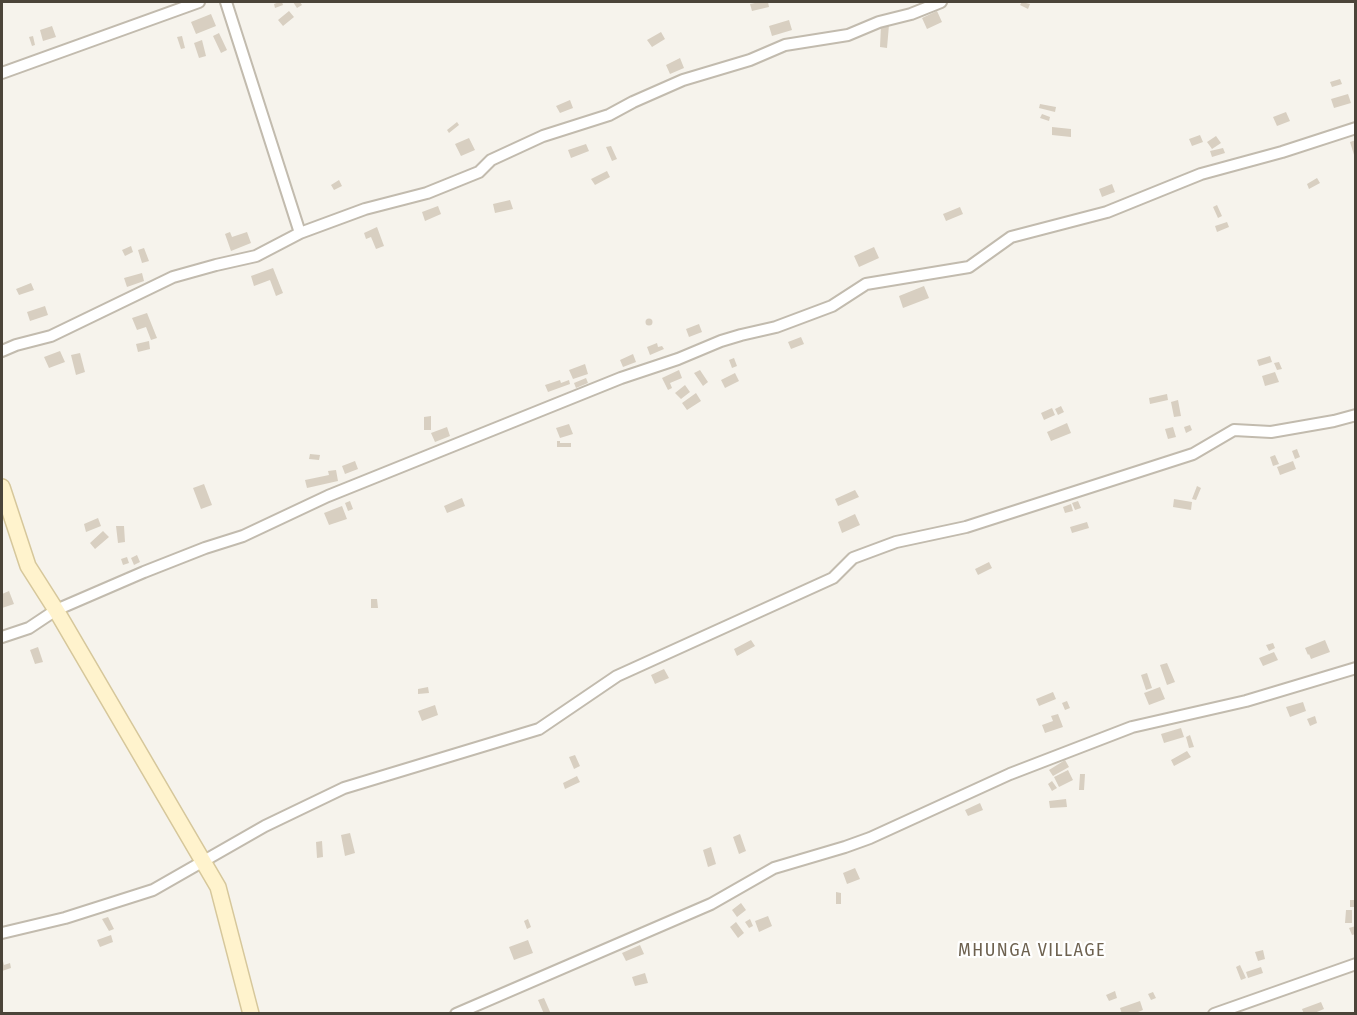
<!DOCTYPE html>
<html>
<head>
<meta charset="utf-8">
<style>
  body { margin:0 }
  #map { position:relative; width:1357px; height:1015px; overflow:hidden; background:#f6f3ec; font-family:"Fira Sans Condensed",sans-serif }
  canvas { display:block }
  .frame { position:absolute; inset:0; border:3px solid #4b4439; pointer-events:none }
</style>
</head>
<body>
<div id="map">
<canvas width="1357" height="1015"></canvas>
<div class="frame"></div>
</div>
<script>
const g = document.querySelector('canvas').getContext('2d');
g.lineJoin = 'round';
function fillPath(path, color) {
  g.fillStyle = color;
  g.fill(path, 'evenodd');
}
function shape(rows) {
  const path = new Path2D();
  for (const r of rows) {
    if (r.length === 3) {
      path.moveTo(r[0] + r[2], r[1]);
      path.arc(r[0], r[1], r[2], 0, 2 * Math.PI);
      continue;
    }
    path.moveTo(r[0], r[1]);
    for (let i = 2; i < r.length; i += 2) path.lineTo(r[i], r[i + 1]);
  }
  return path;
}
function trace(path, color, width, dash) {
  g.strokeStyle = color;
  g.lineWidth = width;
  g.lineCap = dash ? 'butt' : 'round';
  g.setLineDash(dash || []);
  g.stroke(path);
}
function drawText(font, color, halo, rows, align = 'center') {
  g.font = font + ' "Fira Sans Condensed",sans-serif';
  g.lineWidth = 4.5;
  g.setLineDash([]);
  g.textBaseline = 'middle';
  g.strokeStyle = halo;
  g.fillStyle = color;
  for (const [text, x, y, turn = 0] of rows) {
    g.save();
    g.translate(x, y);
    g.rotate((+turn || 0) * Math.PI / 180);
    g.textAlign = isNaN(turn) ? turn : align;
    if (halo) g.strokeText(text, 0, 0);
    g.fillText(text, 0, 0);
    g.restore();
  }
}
const building = shape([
  [279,2,282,2,283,5,275,8,274,4],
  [293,2,300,2,302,5,297,8],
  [760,2,768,2,769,7,752,11,750,4],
  [1022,2,1030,4,1028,9,1020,5],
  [289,11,294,17,283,26,278,20],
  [937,11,942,22,927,29,922,18],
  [211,14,216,26,196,34,191,22],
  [789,20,792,30,772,36,769,26],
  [881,25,889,25,887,48,880,47],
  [52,26,56,37,43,41,40,30],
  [661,32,665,39,652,47,647,40],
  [219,33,227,50,221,53,213,36],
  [33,36,35,45,32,46,29,37],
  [182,36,185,48,181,49,177,37],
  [202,40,206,56,199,58,194,43],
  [680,58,684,68,670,74,666,65],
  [1340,79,1342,84,1332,87,1330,82],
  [1348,94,1351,103,1334,108,1331,99],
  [570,100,573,108,560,113,556,106],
  [1040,104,1056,107,1055,112,1039,108],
  [1286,112,1290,121,1277,126,1273,117],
  [1042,114,1050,117,1049,121,1040,118],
  [457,122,459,125,449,133,447,130],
  [1052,127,1071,129,1071,137,1052,135],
  [1200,135,1203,142,1192,146,1189,139],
  [1216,136,1221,143,1212,149,1207,142],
  [469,138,475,150,461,156,455,144],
  [1356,140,1356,158,1355,158,1350,142],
  [586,144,589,151,571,158,568,150],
  [611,146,617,159,612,161,606,147],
  [1223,148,1225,153,1212,157,1210,151],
  [607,171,610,177,595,185,591,179],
  [1317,178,1320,183,1309,189,1307,184],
  [339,180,342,186,334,190,331,185],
  [1112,184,1115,192,1102,197,1099,189],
  [510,200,513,209,495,213,493,204],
  [1217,205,1222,216,1218,218,1213,207],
  [438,206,441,214,425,221,422,212],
  [960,207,963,214,946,221,943,214],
  [1227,222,1229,227,1217,232,1215,226],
  [377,227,384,246,376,249,371,237,366,239,364,233],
  [230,232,232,237,247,232,251,243,231,251,225,234],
  [131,246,133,252,125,256,122,250],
  [874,247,879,258,859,267,854,256],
  [144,248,149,261,142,263,138,250],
  [273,268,283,293,276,296,270,280,254,286,251,276],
  [142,273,144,281,127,287,124,278],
  [31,283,34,290,19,295,16,289],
  [924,286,929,298,903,308,899,296],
  [45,306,48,315,30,321,27,312],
  [147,313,157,338,151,340,146,327,137,330,132,318],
  [649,322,3.5],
  [699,324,702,332,689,337,686,329],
  [801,337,804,344,791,349,788,342],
  [149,341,150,349,138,352,136,344],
  [657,343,658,347,662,346,664,349,650,355,647,347],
  [60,351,65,362,49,368,44,357],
  [80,353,85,372,76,375,71,355],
  [633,354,636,362,623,367,620,360],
  [1270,356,1272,362,1259,366,1257,360],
  [734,358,737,366,732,368,729,360],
  [1279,362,1282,369,1277,370,1274,363],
  [585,364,588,374,573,379,569,370],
  [679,370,682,378,670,383,672,388,668,390,662,378],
  [700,370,708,382,703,386,694,373],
  [1275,372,1279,382,1265,386,1262,376],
  [735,373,739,381,725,388,721,380],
  [586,378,588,383,576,388,574,383],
  [560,380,561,383,569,380,570,384,548,392,545,385],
  [685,385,690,392,681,399,675,393],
  [696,393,701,401,687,410,682,403],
  [1167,394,1168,400,1150,404,1149,398],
  [1178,400,1181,416,1174,417,1171,402],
  [1061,406,1064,412,1058,415,1055,409],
  [1052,408,1055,415,1044,420,1041,413],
  [431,416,431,430,424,430,424,417],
  [1067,423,1071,433,1051,441,1047,432],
  [569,424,573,434,560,438,556,428],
  [1190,425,1192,430,1186,433,1184,427],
  [447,427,450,436,435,442,431,433],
  [1173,427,1176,437,1168,439,1165,429],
  [557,441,560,441,560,443,571,443,571,447,557,447],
  [1297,449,1300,457,1295,459,1292,451],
  [310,454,320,455,319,460,309,459],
  [1275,455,1279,464,1273,466,1270,457],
  [355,461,358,469,345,474,342,466],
  [1293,461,1296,469,1280,475,1277,467],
  [336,470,338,481,307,488,305,480,329,475,328,471],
  [204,484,212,505,201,509,193,488],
  [1197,486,1201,488,1196,500,1192,499],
  [855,490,859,497,838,506,835,499],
  [462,498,465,506,447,513,444,506],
  [1174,499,1192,502,1191,510,1173,507],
  [350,501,353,509,348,511,345,503],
  [1078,501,1081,508,1075,510,1072,503],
  [1071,504,1073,511,1065,513,1063,507],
  [342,506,347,519,329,525,324,513],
  [855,514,860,525,842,533,838,522],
  [98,518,101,526,86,532,84,524],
  [1087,522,1089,528,1072,533,1070,527],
  [116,526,124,526,125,542,118,543],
  [103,531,109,537,95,549,90,543],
  [137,555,140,562,134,565,131,558],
  [127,557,129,563,123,565,121,559],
  [989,562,992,568,978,575,975,569],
  [9,591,14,604,2,608,2,594],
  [371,599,377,599,378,608,371,608],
  [751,640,755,646,737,656,734,649],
  [1325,640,1330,652,1311,659,1309,654,1308,655,1305,648],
  [1273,643,1275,648,1269,651,1266,645],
  [38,647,43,662,35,664,30,650],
  [1274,652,1278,660,1263,666,1259,658],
  [1167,663,1175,682,1167,685,1160,665],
  [664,669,669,678,655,684,651,675],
  [1147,673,1152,688,1146,690,1141,675],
  [428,687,429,693,418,694,418,689],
  [1160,687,1165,699,1149,705,1144,693],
  [1053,692,1056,699,1039,706,1036,699],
  [1067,701,1070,708,1065,710,1062,703],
  [1303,702,1306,711,1290,717,1286,707],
  [435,705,438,715,422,721,418,711],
  [1058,714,1063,727,1045,733,1042,725,1053,721,1051,716],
  [1315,716,1317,723,1310,726,1307,719],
  [1181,728,1184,737,1164,743,1161,734],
  [1190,735,1194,747,1189,748,1186,737],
  [1187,751,1191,757,1174,766,1171,760],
  [575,755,580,766,574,769,569,757],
  [1065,760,1069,767,1053,776,1049,770],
  [1068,770,1073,780,1059,787,1054,777],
  [1080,774,1085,774,1084,790,1079,790],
  [577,776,580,782,565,789,563,783],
  [1052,781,1057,788,1052,791,1048,784],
  [1066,799,1067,807,1050,808,1049,801],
  [980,803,983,810,968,816,965,810],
  [350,833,355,853,345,856,341,835],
  [740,834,746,851,739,854,733,837],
  [322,841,323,857,317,858,316,842],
  [711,847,716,864,708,867,703,850],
  [855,868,860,879,847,884,843,873],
  [836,892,841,893,841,904,836,904],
  [1350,900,1356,900,1356,907,1350,907],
  [741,903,746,910,737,917,732,910],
  [1346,910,1352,910,1352,923,1345,923],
  [768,916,772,926,759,932,755,921],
  [108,917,114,929,109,931,102,919],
  [528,919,531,927,527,929,524,921],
  [750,919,753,926,749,928,745,922],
  [736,922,744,933,738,938,730,927],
  [1356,926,1356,934,1352,935,1349,928],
  [111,935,113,942,100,947,97,940],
  [528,940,533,953,514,960,509,947],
  [640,945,644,954,626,961,622,953],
  [1263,950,1265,959,1258,961,1255,952],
  [2,957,4,965,10,963,11,968,2,971],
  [1240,965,1246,978,1241,980,1236,967],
  [1261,967,1263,973,1248,978,1246,972],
  [645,973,648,983,635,986,632,977],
  [1115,991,1117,998,1109,1001,1106,995],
  [1153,992,1156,998,1151,1000,1148,994],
  [544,998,551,1014,544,1014,538,1000],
  [1140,1001,1143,1010,1133,1014,1122,1014,1120,1008],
  [1321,1002,1324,1009,1312,1014,1304,1014,1302,1009]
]);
const street = shape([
  [226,2,300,233],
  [2,73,199,2],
  [2,351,16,345,51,336,173,277,216,265,256,256,300,233,365,209,427,193,479,172,491,160,543,136,609,115,633,102,683,80,750,60,785,45,848,35,879,22,911,14,941,2],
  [2,637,29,628,56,610,144,572,205,548,243,536,328,496,621,378,678,359,721,341,741,335,776,327,832,306,866,284,969,267,1011,237,1107,212,1201,174,1282,152,1356,128],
  [2,933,65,918,153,890,265,826,344,788,539,729,617,676,833,578,853,558,896,542,966,527,1193,454,1234,430,1271,432,1334,421,1356,415],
  [456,1014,711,904,774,868,845,847,870,838,1010,774,1132,727,1246,701,1356,668],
  [1214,1014,1356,964]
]);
const secondary = shape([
  [2,487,28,566,56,610,218,887,251,1014]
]);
const quarterNames = [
  ["MHUNGA VILLAGE",1032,951]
];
fillPath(building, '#d8cfc1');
trace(street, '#c2bbae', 14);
trace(secondary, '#d6c79b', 18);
trace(street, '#fff', 10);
trace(secondary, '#fff3cd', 15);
g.letterSpacing = '1.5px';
drawText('18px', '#6e6250', '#fff', quarterNames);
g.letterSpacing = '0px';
</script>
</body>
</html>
